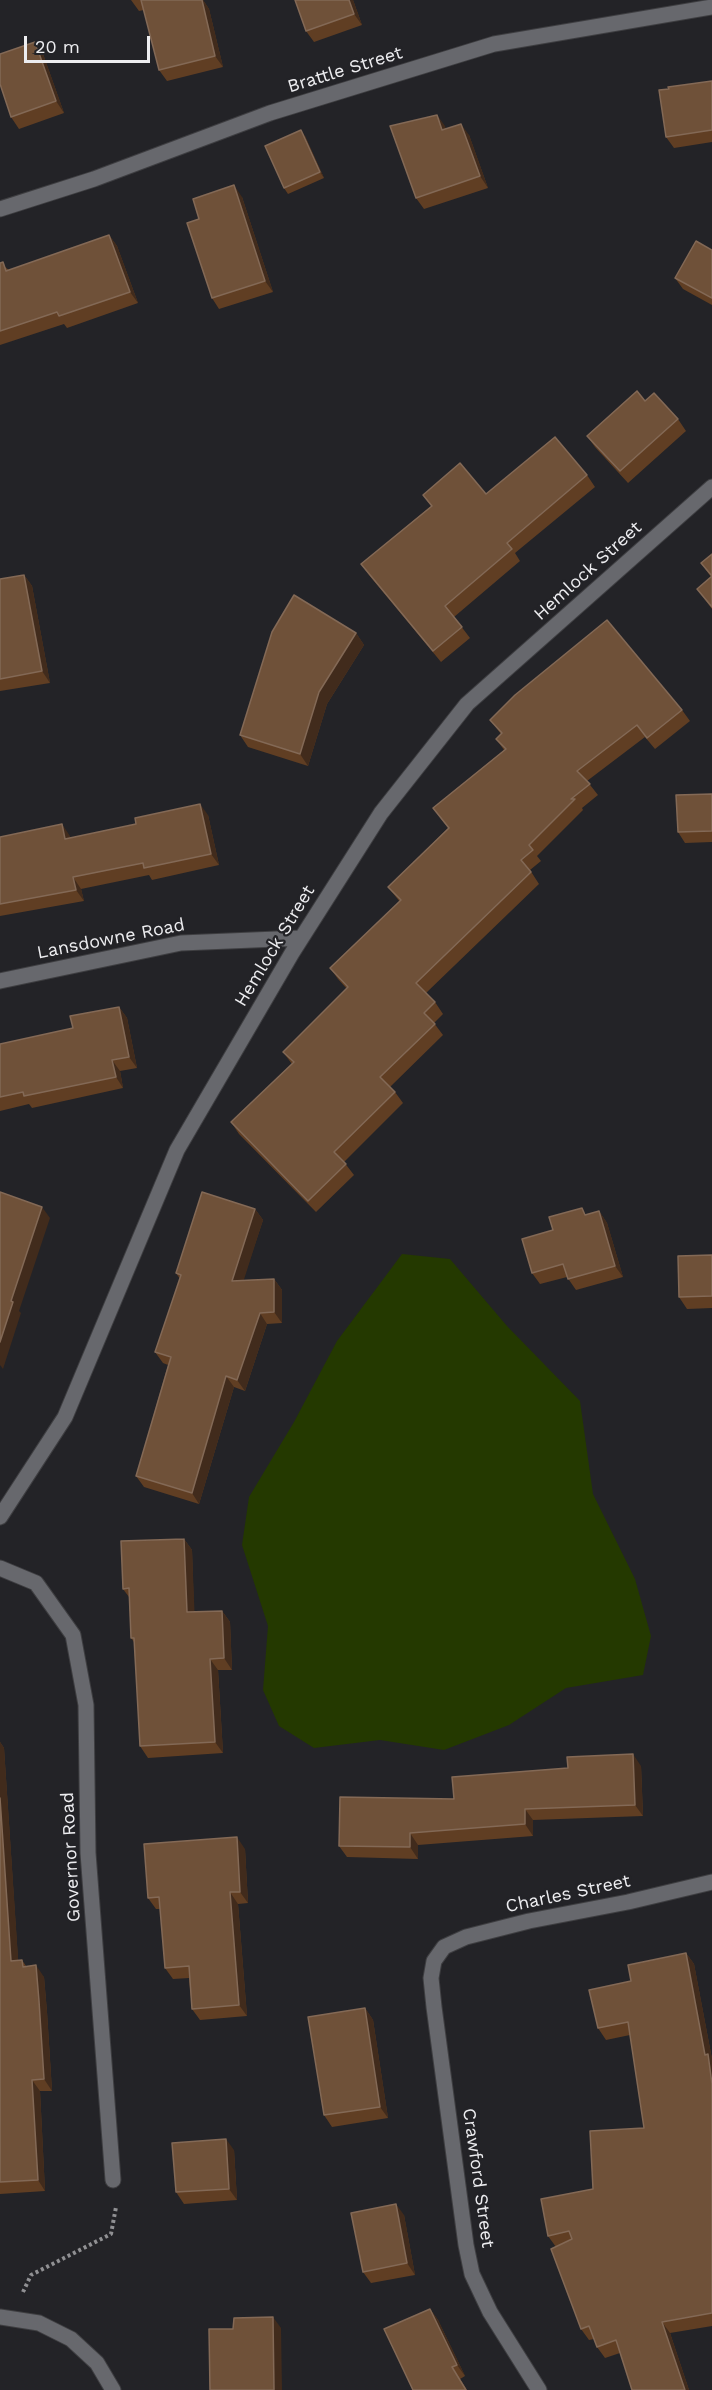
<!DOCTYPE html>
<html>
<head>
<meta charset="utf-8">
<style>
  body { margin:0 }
  #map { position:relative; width:712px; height:2390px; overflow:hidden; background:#232327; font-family:"Work Sans",sans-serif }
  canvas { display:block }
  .scale { position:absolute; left:24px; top:36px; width:126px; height:27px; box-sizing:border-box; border:3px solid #ededf0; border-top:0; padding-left:8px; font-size:18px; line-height:21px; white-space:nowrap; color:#ededf0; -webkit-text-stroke:4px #232327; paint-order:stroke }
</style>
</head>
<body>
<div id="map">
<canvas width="712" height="2390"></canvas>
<div class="scale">20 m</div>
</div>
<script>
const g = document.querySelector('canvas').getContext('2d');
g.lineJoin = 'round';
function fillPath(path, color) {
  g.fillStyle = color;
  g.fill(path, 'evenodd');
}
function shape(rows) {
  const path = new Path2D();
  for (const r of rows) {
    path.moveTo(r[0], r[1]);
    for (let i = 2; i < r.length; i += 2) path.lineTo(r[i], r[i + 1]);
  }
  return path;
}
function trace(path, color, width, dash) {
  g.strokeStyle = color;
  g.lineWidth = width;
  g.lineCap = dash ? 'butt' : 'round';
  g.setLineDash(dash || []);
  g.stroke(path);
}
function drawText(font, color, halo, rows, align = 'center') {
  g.font = font + ' "Work Sans",sans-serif';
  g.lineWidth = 4.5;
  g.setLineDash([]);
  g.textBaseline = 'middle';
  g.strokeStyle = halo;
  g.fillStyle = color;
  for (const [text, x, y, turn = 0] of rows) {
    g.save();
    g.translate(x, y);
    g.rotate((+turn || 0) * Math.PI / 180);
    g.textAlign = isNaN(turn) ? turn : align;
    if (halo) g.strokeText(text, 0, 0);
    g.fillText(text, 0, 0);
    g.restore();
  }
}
const green = shape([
  [402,1254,450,1259,507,1326,580,1401,593,1494,635,1579,651,1636,643,1675,566,1688,509,1725,444,1750,380,1740,314,1748,279,1726,263,1690,268,1626,242,1545,249,1497,294,1422,337,1341]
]);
const path = shape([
  [23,2292,31,2275,111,2234,116,2207]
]);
const street = shape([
  [0,209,94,179,270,113,494,44,712,7],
  [0,981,181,943,301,938],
  [0,1517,65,1417,177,1150,292,953,381,813,467,704,712,487],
  [0,1568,36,1583,73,1635,86,1705,88,1853,113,2180],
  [0,2317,39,2323,71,2339,97,2363,113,2390],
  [539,2390,490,2312,472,2274,466,2245,434,2007,431,1978,434,1961,444,1947,466,1937,529,1921,628,1902,712,1882]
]);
const wall = shape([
  [131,0,203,0,209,9,223,67,167,81,159,70,144,10,139,11],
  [353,0,362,25,314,42,306,31],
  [35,42,43,54,64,113,19,129,11,117],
  [712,81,712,142,674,148,666,137,669,89],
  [437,115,446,129,469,135,488,188,424,209,416,198],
  [305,136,324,178,288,194,284,188],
  [242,197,273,292,219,309,212,298,199,219],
  [109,235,117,246,138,303,67,328,64,324,0,345,0,263,9,270],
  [712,250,712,305,683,289,675,278],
  [645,401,678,419,686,431,628,483,595,447,587,436],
  [587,475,595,487,515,553,520,561,454,617,470,638,441,662,369,575,361,564,431,506,423,495,486,494],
  [712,554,712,609,697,589,711,577,701,563],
  [24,575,32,586,50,683,0,691,0,579],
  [356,633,364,645,327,704,308,766,248,747,240,735],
  [682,710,690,721,655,749,645,737,587,781,598,795,582,808,583,810,537,856,541,861,530,870,539,884,426,993,435,1002,443,1014,434,1023,443,1035,390,1087,395,1092,403,1103,344,1162,354,1175,316,1212,239,1134,231,1122,292,1064,283,1052,347,989,338,979,330,968,400,902,388,887,448,828,433,808,504,750,496,739,501,734,490,720],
  [712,794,712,842,685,843,678,832],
  [208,815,219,865,152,880,149,875,81,889,84,901,0,916,0,837,70,836,70,838],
  [119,1007,127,1018,137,1068,120,1071,123,1088,32,1108,29,1104,0,1111,0,1044,73,1028],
  [255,1209,263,1220,243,1280,274,1279,282,1290,282,1323,267,1324,245,1391,234,1387,199,1504,144,1487,136,1476,168,1365,163,1363,155,1352,180,1279,176,1273],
  [599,1211,607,1223,623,1277,576,1290,567,1277,540,1284,532,1273,553,1230,587,1215],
  [712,1255,712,1308,687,1309,679,1297],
  [184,1539,192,1550,194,1612,222,1611,230,1622,232,1670,218,1670,223,1753,148,1758,140,1746,134,1642,131,1638,129,1597,123,1589],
  [0,1742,4,1748,18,1960,22,1960,26,1966,44,1977,47,2012,52,2091,40,2091,45,2191,0,2194],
  [641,1766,643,1816,533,1820,533,1836,418,1845,418,1859,347,1857,339,1846,454,1799],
  [245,1849,248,1903,238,1904,247,2016,200,2020,192,2009,189,1978,173,1979,165,1968,160,1909,156,1909,148,1898],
  [686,1953,694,1964,712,2059,712,2326,670,2333,689,2390,632,2390,620,2353,605,2358,597,2347,594,2339,589,2340,581,2329,556,2247,548,2236,593,2189,644,2128,630,2035,606,2040,598,2028,631,1981],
  [365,2008,373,2020,388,2118,332,2127,324,2115],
  [234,2150,237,2200,184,2204,176,2192],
  [404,2215,415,2275,371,2283,363,2272],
  [430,2309,438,2320,465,2376,460,2379,467,2390,413,2390]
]);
const shadedWall = shape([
  [202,0,203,0,209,9,223,67,215,56],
  [349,0,353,0,362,25,354,14],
  [35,42,43,54,64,113,56,101],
  [437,115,445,126,450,142,442,130],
  [461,124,469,135,488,188,480,176],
  [301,130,305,136,324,178,320,172],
  [234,185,242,197,273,292,265,281],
  [109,235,117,246,138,303,130,292],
  [24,575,32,586,50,683,42,671],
  [356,633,364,645,327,704,308,766,300,754,319,692],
  [200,804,208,815,219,865,211,854],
  [62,824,70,836,73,851,65,839],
  [73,877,81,889,84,901,76,890],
  [119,1007,127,1018,137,1068,129,1057],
  [112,1060,120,1071,123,1088,116,1077],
  [42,1207,50,1218,19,1311,21,1313,3,1369,0,1365,0,1342,11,1301],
  [255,1209,263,1220,240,1292,232,1281],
  [599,1211,607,1223,623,1277,615,1266],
  [274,1279,282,1290,282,1323,274,1312],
  [260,1313,267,1324,245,1391,237,1380],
  [226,1376,234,1387,199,1504,192,1493],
  [184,1539,192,1550,195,1624,187,1612],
  [222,1611,230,1622,232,1670,224,1658],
  [210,1659,218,1670,223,1753,215,1742],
  [0,1742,4,1748,19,1972,11,1961,0,1798],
  [633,1754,641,1766,643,1816,635,1805],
  [525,1809,533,1820,533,1836,525,1824],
  [410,1833,418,1845,418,1859,410,1847],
  [237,1837,245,1849,248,1903,240,1892],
  [230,1892,238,1904,247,2016,239,2005],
  [686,1953,694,1964,712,2059,712,2084,705,2055],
  [36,1965,44,1977,47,2012,52,2091,44,2079],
  [365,2008,373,2020,388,2118,380,2107],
  [32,2080,40,2091,45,2191,38,2180],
  [226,2139,234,2150,237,2200,229,2189],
  [396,2204,404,2215,415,2275,407,2263],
  [430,2309,438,2320,465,2376,457,2365],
  [273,2317,281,2328,282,2390,274,2390],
  [662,2322,670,2333,689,2390,685,2390]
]);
const building = shape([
  [141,0,202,0,215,56,159,70,141,0],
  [295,0,349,0,354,14,306,31,295,0],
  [35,42,56,101,11,117,0,84,0,54,35,42],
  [712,81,712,130,666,137,659,90,669,89,668,87,712,81],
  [437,115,442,130,461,124,480,176,416,198,390,126,437,115],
  [301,130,320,172,284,188,265,146,301,130],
  [234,185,265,281,212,298,187,223,199,219,193,199,234,185],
  [109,235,130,292,59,316,57,312,0,331,0,263,3,262,6,271,109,235],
  [696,241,712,250,712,298,675,278,696,241],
  [637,391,645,401,654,393,678,419,620,471,587,436,637,391],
  [555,437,587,475,507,543,512,549,445,606,462,627,433,651,361,564,432,506,423,495,460,463,486,494,555,437],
  [712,554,712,607,697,589,712,576,701,563,712,554],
  [24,575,42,671,0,679,0,579,24,575],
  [294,595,356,633,319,692,300,754,240,735,272,632,294,595],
  [607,620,682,710,647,738,637,725,577,771,590,784,571,799,575,799,529,845,533,850,521,860,531,872,416,983,435,1002,424,1013,435,1024,380,1077,395,1092,334,1152,346,1164,308,1201,231,1122,294,1062,283,1052,348,987,330,968,401,900,388,887,449,828,433,808,506,749,496,739,502,733,490,720,515,695,607,620],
  [712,794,712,831,678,832,676,795,712,794],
  [200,804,211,854,144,868,143,863,73,877,76,890,0,904,0,837,62,824,65,839,136,824,135,818,200,804],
  [119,1007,129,1057,112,1060,116,1077,24,1096,23,1092,0,1097,0,1044,73,1028,70,1016,119,1007],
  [0,1192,42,1207,11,1301,13,1302,0,1342,0,1192],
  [202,1192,255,1209,232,1281,274,1279,274,1312,260,1313,237,1380,226,1376,192,1493,136,1476,171,1357,155,1352,181,1275,176,1273,202,1192],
  [582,1208,585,1215,599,1211,615,1266,568,1279,563,1264,532,1273,522,1239,553,1230,549,1217,582,1208],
  [712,1255,712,1296,679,1297,678,1256,712,1255],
  [184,1539,187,1612,222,1611,224,1658,210,1659,215,1742,140,1746,134,1638,131,1638,129,1588,123,1589,121,1541,184,1539],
  [633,1754,635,1805,525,1809,525,1824,410,1833,410,1847,339,1846,340,1797,454,1799,452,1777,568,1768,567,1757,633,1754],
  [0,1798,11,1961,22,1960,23,1967,36,1965,39,2001,44,2079,32,2080,38,2180,0,2182,0,1798],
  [237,1837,240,1892,230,1892,239,2005,192,2009,189,1966,165,1968,159,1897,148,1898,144,1844,237,1837],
  [686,1953,705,2055,708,2054,712,2084,712,2313,662,2322,685,2390,632,2390,616,2340,597,2347,589,2326,581,2329,551,2249,572,2239,569,2231,548,2236,541,2199,593,2189,590,2131,644,2128,628,2022,598,2028,589,1990,631,1981,628,1965,686,1953],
  [365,2008,380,2107,324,2115,308,2017,365,2008],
  [226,2139,229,2189,176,2192,172,2143,226,2139],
  [396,2204,407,2263,363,2272,351,2213,396,2204],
  [430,2309,457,2365,452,2367,466,2390,413,2390,384,2329,430,2309],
  [273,2317,274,2390,210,2390,209,2329,233,2329,234,2318,273,2317]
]);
const streetNames = [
  ["Brattle Street",345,70,-17],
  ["Hemlock Street",588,571,-42],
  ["Lansdowne Road",111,939,-11],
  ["Hemlock Street",275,946,-59],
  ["Governor Road",71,1857,-93],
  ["Charles Street",568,1894,-12],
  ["Crawford Street",478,2178,82]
];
fillPath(green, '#243900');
trace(street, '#3e3e41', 17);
trace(path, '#909093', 4, [3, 3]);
trace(street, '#67686d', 15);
fillPath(wall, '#603e23');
fillPath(shadedWall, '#412b1c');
fillPath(building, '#6f5139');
trace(building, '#836956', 1.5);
drawText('18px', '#ededf0', '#232327', streetNames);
</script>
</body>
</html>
